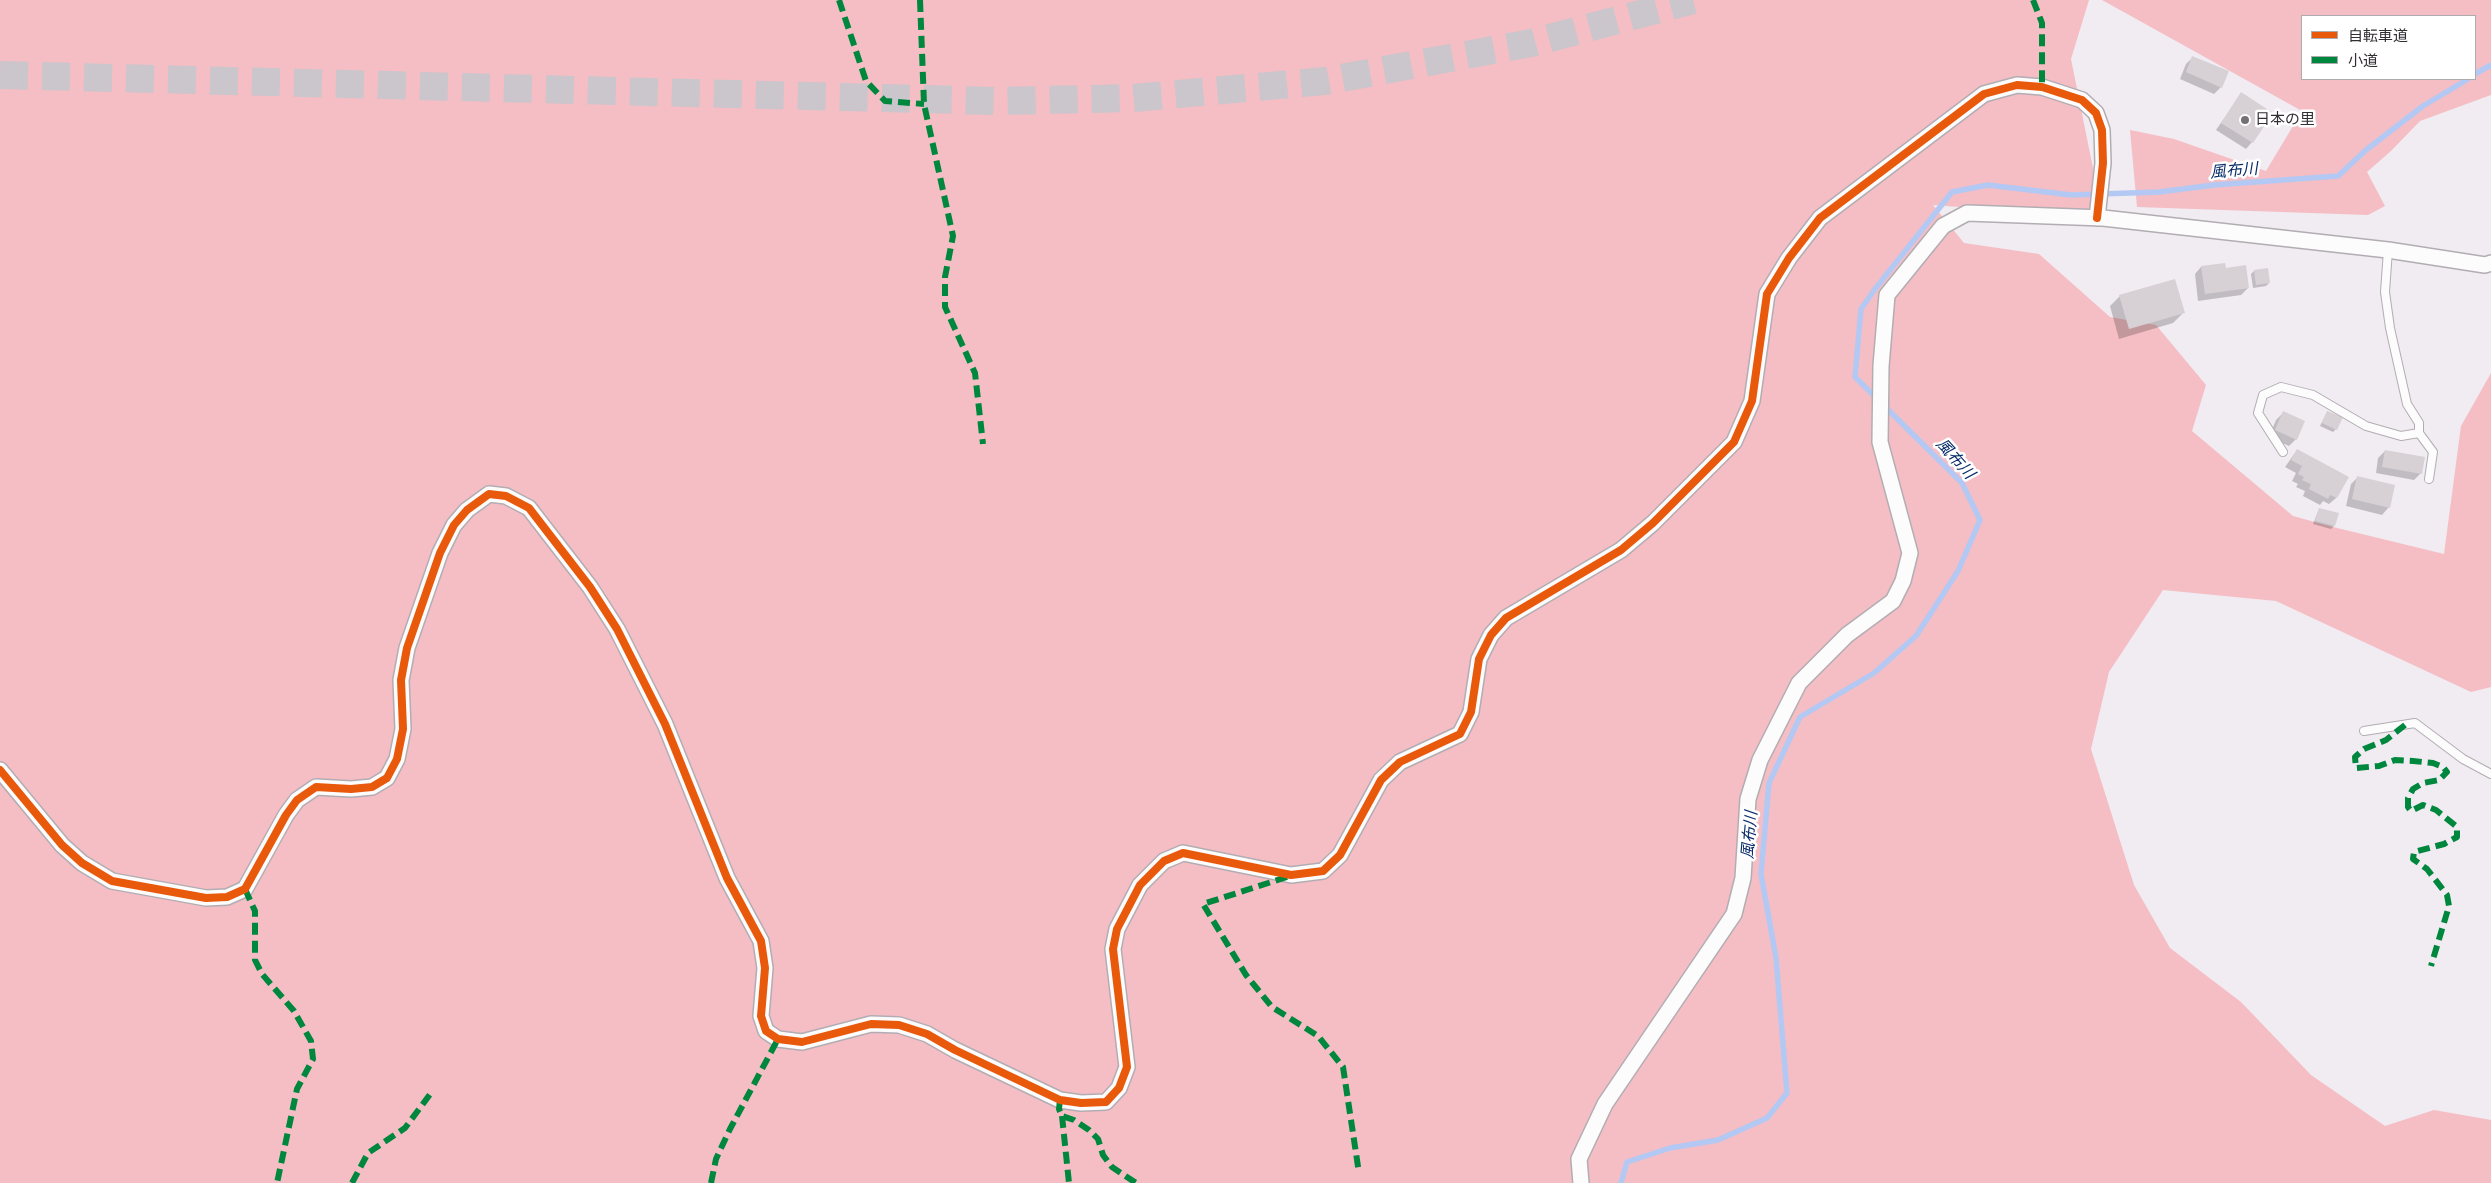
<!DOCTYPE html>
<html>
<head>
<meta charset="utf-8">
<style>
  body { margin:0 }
  #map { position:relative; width:2491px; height:1183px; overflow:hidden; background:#f1ebf2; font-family:"IBM Plex Sans","Noto Sans JP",sans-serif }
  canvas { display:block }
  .legend { position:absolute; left:2301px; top:15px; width:175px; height:65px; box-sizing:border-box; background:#fff; border:1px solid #adabad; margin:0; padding:6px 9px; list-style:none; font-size:15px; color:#322e33 }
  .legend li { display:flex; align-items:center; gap:10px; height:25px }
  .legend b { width:25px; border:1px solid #adabad }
</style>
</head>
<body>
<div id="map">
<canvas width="2491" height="1183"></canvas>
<ul class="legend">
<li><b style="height:6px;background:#e8590c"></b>自転車道</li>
<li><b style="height:6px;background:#00873e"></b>小道</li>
</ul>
</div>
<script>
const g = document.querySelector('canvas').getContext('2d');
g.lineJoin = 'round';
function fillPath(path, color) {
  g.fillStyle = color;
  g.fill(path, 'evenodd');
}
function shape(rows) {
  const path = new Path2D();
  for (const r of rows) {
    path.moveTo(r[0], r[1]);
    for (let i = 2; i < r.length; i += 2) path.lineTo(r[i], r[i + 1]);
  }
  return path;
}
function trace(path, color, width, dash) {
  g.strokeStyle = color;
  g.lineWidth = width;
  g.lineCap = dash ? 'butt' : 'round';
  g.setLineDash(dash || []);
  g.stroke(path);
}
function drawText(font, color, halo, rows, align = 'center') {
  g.font = font + ' "IBM Plex Sans","Noto Sans JP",sans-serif';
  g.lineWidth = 5;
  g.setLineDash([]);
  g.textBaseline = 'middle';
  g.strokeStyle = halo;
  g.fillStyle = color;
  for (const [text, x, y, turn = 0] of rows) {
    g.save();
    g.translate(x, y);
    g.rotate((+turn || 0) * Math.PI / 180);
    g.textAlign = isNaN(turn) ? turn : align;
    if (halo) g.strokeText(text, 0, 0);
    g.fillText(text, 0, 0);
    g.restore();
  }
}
const green = shape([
  [0,0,2089,0,2071,59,2103,218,1933,205,1964,243,2039,254,2110,317,2156,325,2206,385,2192,431,2293,516,2333,527,2444,554,2461,426,2491,373,2491,687,2471,692,2276,601,2163,590,2109,672,2091,749,2134,885,2170,948,2241,1002,2311,1075,2385,1126,2434,1110,2491,1120,2491,1183,0,1183],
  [2102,0,2491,0,2491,95,2420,121,2391,151,2367,172,2385,206,2368,215,2137,207,2130,130,2174,139,2266,171,2302,111],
  [2475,16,2475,79,2302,79,2302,16]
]);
const shadow = shape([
  [2193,57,2221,87,2214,94,2180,79,2186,64],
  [2241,94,2252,142,2246,149,2216,130],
  [2201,267,2225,269,2248,288,2241,295,2198,301,2195,274],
  [2267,269,2269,283,2266,286,2253,288,2251,274,2254,271],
  [2120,296,2183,313,2173,323,2119,339,2110,306],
  [2327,412,2336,429,2333,432,2320,426],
  [2283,413,2296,439,2289,446,2269,437,2276,420],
  [2297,450,2347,477,2336,498,2329,504,2323,501,2320,505,2303,496,2305,491,2296,487,2298,484,2292,481,2296,473,2285,467],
  [2385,451,2421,473,2414,480,2376,473,2378,458],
  [2357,478,2393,486,2388,508,2382,515,2346,506,2351,484],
  [2319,509,2334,526,2331,529,2313,524]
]);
const stream = shape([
  [2475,74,2491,65],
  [1621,1183,1627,1162,1670,1148,1718,1140,1767,1118,1787,1093,1776,958,1761,874,1769,783,1800,717,1874,673,1916,636,1958,571,1980,520,1962,483,1855,377,1861,309,1875,289,1952,192,1988,185,2071,195,2159,192,2214,185,2338,176,2366,150,2423,106,2468,79]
]);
const building = shape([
  [2192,56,2229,71,2222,88,2186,72],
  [2241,92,2273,113,2253,143,2221,123],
  [2225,263,2226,268,2246,265,2249,288,2205,294,2201,266],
  [2268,268,2270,283,2256,285,2254,270],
  [2175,279,2185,313,2129,329,2119,295],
  [2283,411,2305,421,2297,440,2275,430],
  [2327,411,2343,417,2337,430,2322,423],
  [2297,449,2349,477,2337,498,2330,495,2328,499,2309,489,2311,484,2302,480,2304,477,2298,474,2302,466,2291,460],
  [2385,450,2425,457,2422,474,2382,467],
  [2357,476,2395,485,2390,508,2352,499],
  [2319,508,2339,513,2335,526,2315,521]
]);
const highwayTunnel = shape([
  [0,75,997,101,1133,98,1325,81,1531,43,1693,0]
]);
const lane = shape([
  [2388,250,2385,292,2390,328,2407,404,2419,423,2419,433,2433,452,2429,479],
  [2283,452,2258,413,2263,395,2281,387,2313,395,2366,426,2401,436,2419,433],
  [2364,731,2415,723,2463,759,2491,774]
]);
const street = shape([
  [0,770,62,845,82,863,112,881,206,898,227,897,245,889,286,815,297,800,316,787,351,789,372,787,387,778,397,759,403,729,401,680,407,648,440,553,454,525,467,510,489,494,506,496,529,508,590,587,617,629,665,724,727,878,761,941,765,968,761,1016,766,1031,778,1039,802,1042,871,1024,899,1025,927,1034,955,1050,1060,1100,1081,1103,1106,1102,1119,1088,1127,1067,1113,949,1117,929,1140,885,1164,861,1183,853,1291,875,1323,871,1340,855,1381,780,1400,762,1460,734,1471,712,1479,659,1491,635,1506,618,1621,550,1653,523,1734,442,1752,401,1767,294,1789,258,1820,218,1984,94,2017,85,2042,87,2082,100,2096,113,2102,130,2103,163,2097,218],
  [1581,1183,1579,1159,1605,1104,1734,914,1743,878,1748,799,1760,760,1799,683,1847,635,1893,601,1903,581,1910,553,1880,442,1881,366,1887,295,1943,226,1967,213,2103,218,2388,250,2485,265,2491,263]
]);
const quiet = shape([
  [839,0,866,81,885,101,924,104],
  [920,0,924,104,953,236,945,277,945,307,975,373,983,444],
  [2033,0,2042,23,2042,87],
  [2405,725,2386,740,2364,749,2355,757,2356,768,2379,766,2395,760,2413,761,2433,763,2443,767,2447,772,2439,780,2423,783,2413,789,2408,798,2408,807,2411,811,2423,805,2436,810,2457,827,2457,837,2444,844,2414,852,2413,859,2427,869,2447,895,2449,906,2431,966],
  [1287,877,1203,904,1246,975,1272,1007,1318,1036,1343,1067,1359,1173],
  [245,889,255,911,255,960,262,974,294,1011,311,1041,313,1059,297,1089,277,1183],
  [1060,1100,1059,1109,1062,1116,1074,1120,1089,1130,1098,1139,1103,1155,1112,1167,1136,1183],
  [1062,1116,1069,1183],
  [352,1183,368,1153,405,1128,431,1093],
  [711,1183,716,1159,730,1129,778,1039]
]);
const cycleway = shape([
  [0,770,62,845,82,863,112,881,206,898,227,897,245,889,286,815,297,800,316,787,351,789,372,787,387,778,397,759,403,729,401,680,407,648,440,553,454,525,467,510,489,494,506,496,529,508,590,587,617,629,665,724,727,878,761,941,765,968,761,1016,766,1031,778,1039,802,1042,871,1024,899,1025,927,1034,955,1050,1060,1100,1081,1103,1106,1102,1119,1088,1127,1067,1113,949,1117,929,1140,885,1164,861,1183,853,1291,875,1323,871,1340,855,1381,780,1400,762,1460,734,1471,712,1479,659,1491,635,1506,618,1621,550,1653,523,1734,442,1752,401,1767,294,1789,258,1820,218,1984,94,2017,85,2042,87,2082,100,2096,113,2102,130,2103,163,2097,218]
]);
const markers = [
  [2245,120,5,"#757076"]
];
const poiNames = [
  ["日本の里",2255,120]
];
const waterNames = [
  ["風布川",2234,171,-5],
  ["風布川",1955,459,48],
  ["風布川",1750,835,-85]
];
fillPath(green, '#f4bec4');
fillPath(shadow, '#0003');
trace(stream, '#b3c9f3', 5.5);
fillPath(building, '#d7d1d6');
trace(highwayTunnel, '#cbc5cc', 28, [28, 14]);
trace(lane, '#b2adb2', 10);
trace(street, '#b2adb2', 18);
trace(lane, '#fdfcfd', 8);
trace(street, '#fdfcfd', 15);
trace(quiet, '#00873e', 6, [12, 6]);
trace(cycleway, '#e8590c', 8);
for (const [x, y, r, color] of markers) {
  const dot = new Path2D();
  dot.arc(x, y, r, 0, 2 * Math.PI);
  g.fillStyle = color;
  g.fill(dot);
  trace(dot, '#fff', 2);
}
drawText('15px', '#322e33', '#fff', poiNames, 'left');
drawText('italic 16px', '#082c69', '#fff', waterNames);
</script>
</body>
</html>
